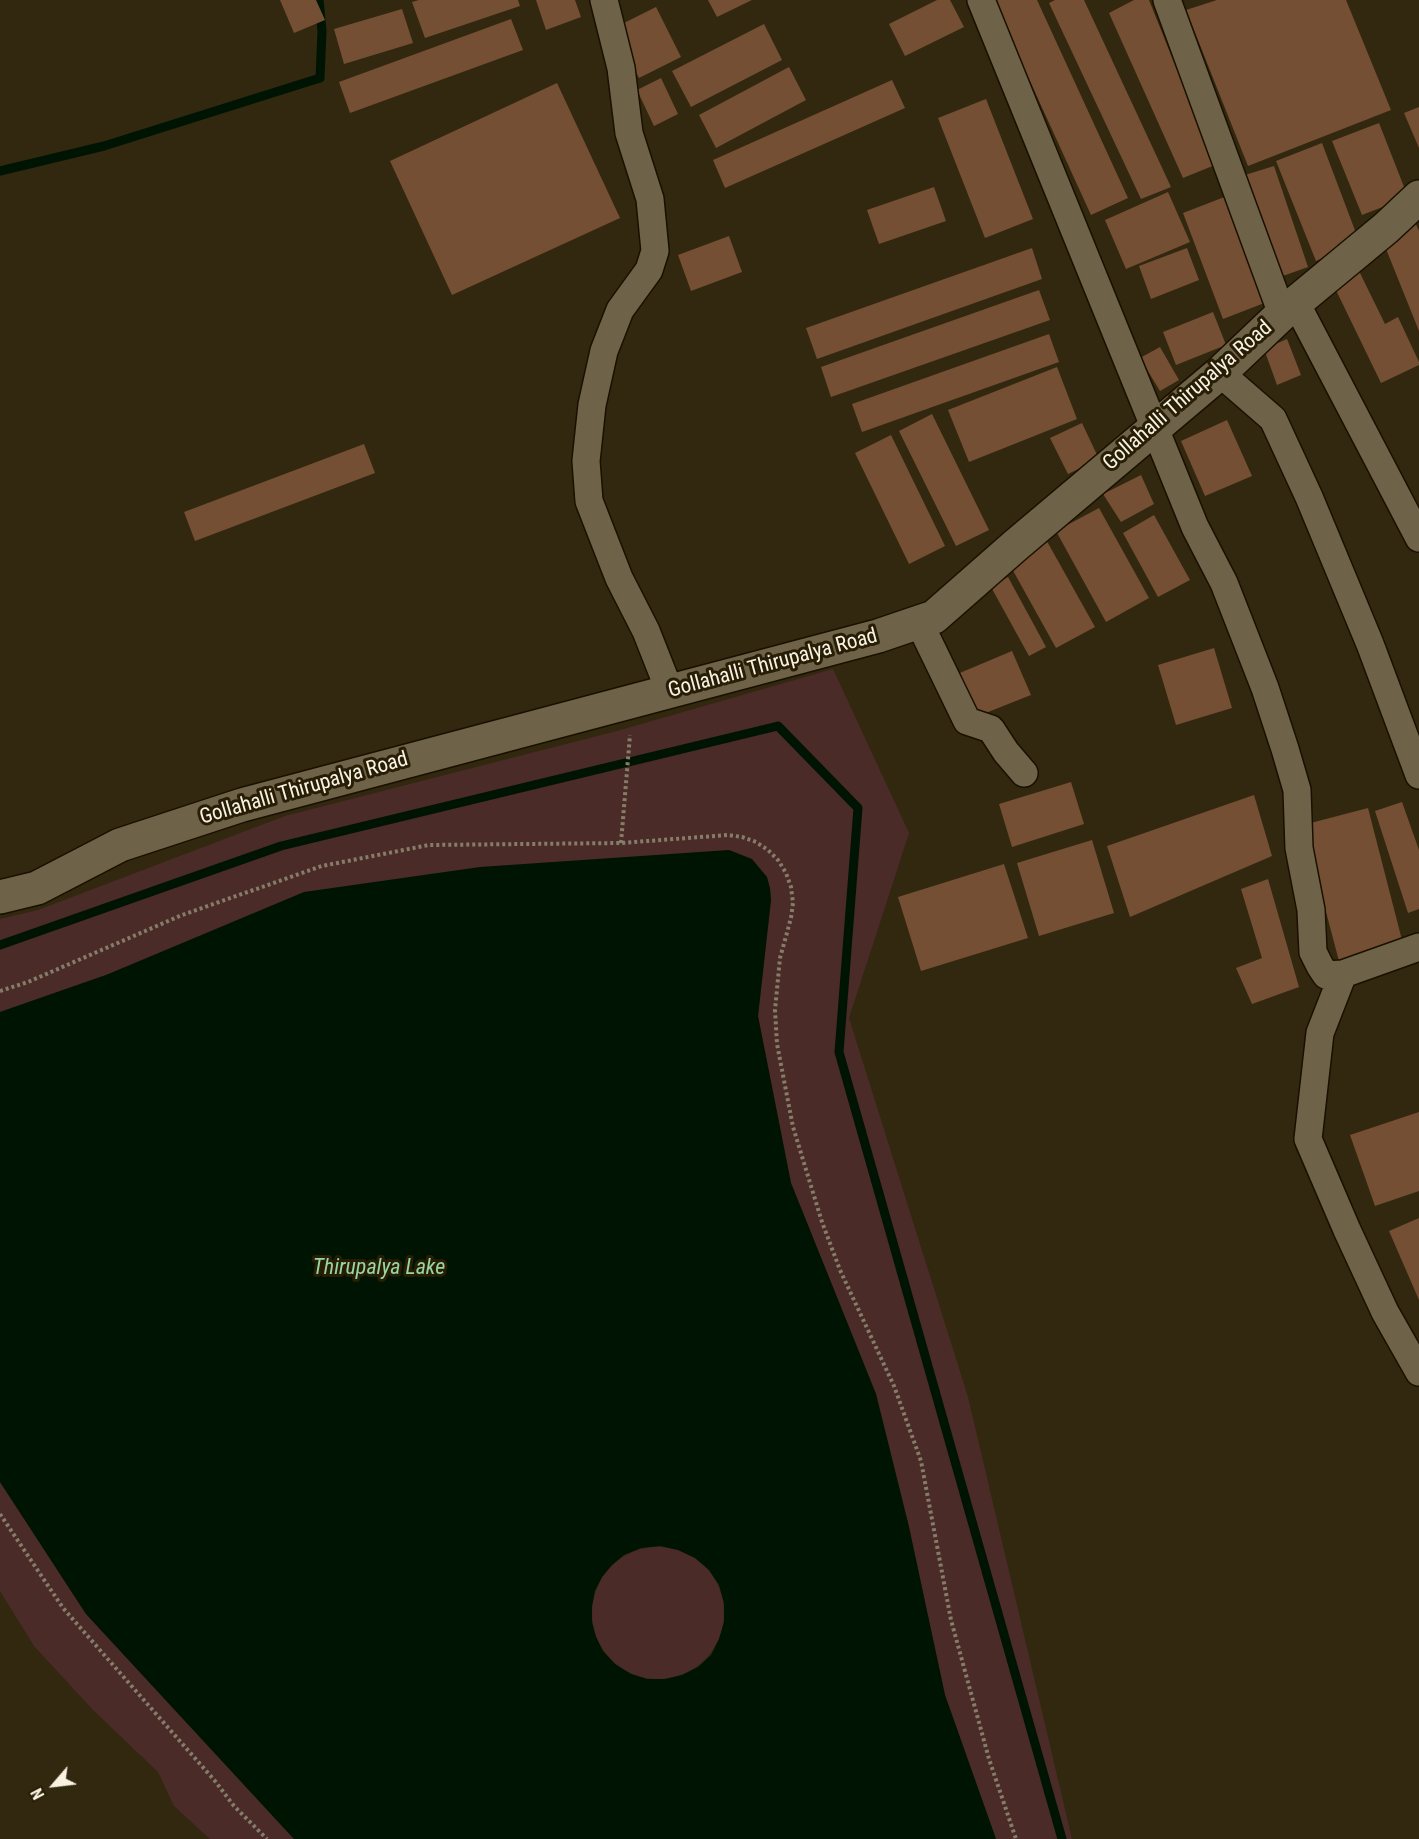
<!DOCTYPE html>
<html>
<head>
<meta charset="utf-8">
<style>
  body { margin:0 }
  #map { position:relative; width:1419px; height:1839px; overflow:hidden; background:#32280f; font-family:"Roboto Condensed",sans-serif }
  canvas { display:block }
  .north { position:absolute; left:24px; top:1755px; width:60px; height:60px; -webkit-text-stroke:4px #281e05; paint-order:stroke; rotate:242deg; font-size:16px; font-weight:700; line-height:24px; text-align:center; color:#f9f2e3 }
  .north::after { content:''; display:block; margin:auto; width:21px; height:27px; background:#f9f2e3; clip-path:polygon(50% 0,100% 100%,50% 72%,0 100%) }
</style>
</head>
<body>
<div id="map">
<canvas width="1419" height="1839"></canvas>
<div class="north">N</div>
</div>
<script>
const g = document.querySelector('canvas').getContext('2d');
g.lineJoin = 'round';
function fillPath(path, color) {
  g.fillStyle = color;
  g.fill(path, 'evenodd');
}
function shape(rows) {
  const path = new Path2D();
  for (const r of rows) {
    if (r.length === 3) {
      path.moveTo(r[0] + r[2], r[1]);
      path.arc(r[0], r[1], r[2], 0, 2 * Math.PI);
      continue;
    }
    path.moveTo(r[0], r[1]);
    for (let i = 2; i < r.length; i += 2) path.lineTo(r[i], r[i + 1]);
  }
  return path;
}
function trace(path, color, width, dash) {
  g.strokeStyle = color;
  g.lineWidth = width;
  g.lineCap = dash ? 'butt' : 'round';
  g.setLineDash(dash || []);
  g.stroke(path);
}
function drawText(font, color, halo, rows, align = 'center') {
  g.font = font + ' "Roboto Condensed",sans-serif';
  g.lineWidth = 6;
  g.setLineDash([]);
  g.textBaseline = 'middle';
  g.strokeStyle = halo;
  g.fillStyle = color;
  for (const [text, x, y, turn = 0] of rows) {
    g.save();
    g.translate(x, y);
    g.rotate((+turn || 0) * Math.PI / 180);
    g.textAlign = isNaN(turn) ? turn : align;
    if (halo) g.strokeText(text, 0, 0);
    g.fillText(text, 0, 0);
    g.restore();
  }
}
const green = shape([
  [833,669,909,833,849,1018,968,1397,1072,1839,996,1839,945,1695,909,1527,876,1394,791,1183,758,1016,771,900,770,888,106,975,0,1012,0,919,38,910,285,816,617,731],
  [0,1482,86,1614,294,1839,210,1839,174,1806,158,1772,93,1710,34,1646,0,1591],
  [658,1613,66]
]);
const water = shape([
  [729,850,752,859,767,877,770,888,771,900,758,1016,791,1183,876,1394,909,1527,945,1695,996,1839,294,1839,86,1614,0,1482,0,1012,106,975,304,892,480,867],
  [660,1546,678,1550,695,1558,709,1570,719,1585,724,1603,724,1622,719,1639,711,1655,698,1667,682,1675,665,1679,647,1679,631,1674,615,1664,603,1651,596,1637,592,1622,592,1606,595,1591,602,1577,612,1565,624,1555,641,1548]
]);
const stream = shape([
  [0,171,104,146,320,78,322,31,319,0],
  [0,945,281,846,778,726,858,808,839,1052,1062,1839]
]);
const building = shape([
  [280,0,316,0,325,20,294,33],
  [419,0,518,0,520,6,425,38,412,2],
  [536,0,575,0,581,17,546,30],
  [708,0,752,0,717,17],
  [937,0,950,0,964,27,905,56,889,24],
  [993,0,1037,0,1128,198,1091,215],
  [1055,0,1084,0,1171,187,1141,199,1049,3],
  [1134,0,1149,0,1215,165,1183,178,1109,13],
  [1217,0,1346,0,1391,110,1248,166,1186,10],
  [656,7,681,57,639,78,614,28],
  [402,9,413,43,344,64,334,29],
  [511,19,523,50,350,113,339,82],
  [764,24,782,60,691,107,672,71],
  [789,67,806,100,716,148,699,115],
  [661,78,678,114,654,126,637,90],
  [892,80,905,108,725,188,713,160],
  [557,83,620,218,452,295,390,161],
  [986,99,1033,219,985,238,938,118],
  [1419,107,1419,148,1404,113],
  [1379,123,1408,197,1362,215,1332,141],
  [1322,143,1359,241,1316,261,1276,161],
  [1274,166,1308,267,1280,277,1245,175],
  [934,187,946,221,879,244,867,210],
  [1168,192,1190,242,1126,269,1105,220],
  [1227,196,1267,302,1223,319,1183,213],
  [1415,222,1419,231,1419,331,1382,239],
  [729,236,742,272,691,291,678,255],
  [1032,248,1042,279,817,359,806,328],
  [1187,248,1199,280,1151,299,1139,266],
  [1359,271,1385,324,1398,317,1419,362,1419,365,1381,383,1333,284],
  [1039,290,1050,320,831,397,821,367],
  [1213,312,1226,345,1176,365,1163,332],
  [1049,334,1059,362,862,432,852,404],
  [1287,339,1301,375,1277,385,1264,349],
  [1160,347,1179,380,1160,391,1140,358],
  [1057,367,1077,419,969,462,948,410],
  [932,414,989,530,956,546,899,431],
  [1227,420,1252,476,1205,496,1181,441],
  [1082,423,1099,459,1068,474,1050,438],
  [891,435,945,546,909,564,855,453],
  [364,444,375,473,195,541,184,512],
  [1141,475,1154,504,1121,522,1103,494],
  [1099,508,1149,598,1106,622,1056,531],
  [1154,515,1190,580,1158,597,1123,533],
  [1044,536,1095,627,1056,648,1006,558],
  [1008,577,1046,647,1029,656,991,587],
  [1214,648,1232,708,1176,725,1158,665],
  [1012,651,1031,695,973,718,955,675],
  [1071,782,1084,824,1012,847,999,804],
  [1254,795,1272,856,1130,917,1107,846],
  [1402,802,1419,850,1419,909,1408,913,1375,811],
  [1368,808,1403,944,1339,961,1303,825],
  [1092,840,1114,913,1039,936,1017,863],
  [1004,864,1028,938,921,971,898,897],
  [1268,879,1299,987,1252,1004,1236,968,1262,958,1241,889],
  [1419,1112,1419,1191,1375,1206,1350,1135],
  [1419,1218,1419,1300,1389,1231]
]);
const path = shape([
  [621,843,630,735],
  [0,991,28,982,182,915,322,866,429,845,621,843,728,835,742,837,756,842,768,850,778,860,786,873,791,887,793,903,791,918,780,958,775,1010,777,1044,793,1127,822,1222,840,1270,894,1386,921,1461,951,1620,989,1759,1016,1839],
  [0,1514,63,1608,215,1781,234,1806,267,1839]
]);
const street = shape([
  [604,0,621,68,629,133,650,199,655,251,649,270,620,310,604,351,592,405,586,461,589,501,619,578,646,631,670,692],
  [981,0,1195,527,1224,583,1265,688,1285,749,1297,790,1299,848,1311,910,1313,952,1320,966,1326,975,1343,974,1419,947],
  [1167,0,1282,314],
  [1296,303,1419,538],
  [1220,373,1273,419,1309,497,1370,644,1419,775],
  [919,622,967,721,991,729,1006,752,1024,773],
  [1343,974,1320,1033,1308,1139,1347,1230,1385,1312,1419,1372]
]);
const secondary = shape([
  [0,897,37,888,120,845,242,805,878,636,934,617,1016,545,1220,373,1282,314,1386,228,1419,197]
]);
const streetNames = [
  ["Gollahalli Thirupalya Road",1188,396,-41],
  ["Gollahalli Thirupalya Road",773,664,-15],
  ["Gollahalli Thirupalya Road",304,789,-16]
];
const waterNames = [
  ["Thirupalya Lake",379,1268]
];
fillPath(green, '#4a2b28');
fillPath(water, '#001403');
trace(stream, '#001403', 9);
fillPath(building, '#744f33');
trace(street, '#1a1000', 30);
trace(secondary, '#1a1000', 36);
trace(path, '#867d68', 4, [3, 3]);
trace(street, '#6e6348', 27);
trace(secondary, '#6e6348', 33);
drawText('21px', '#f9f2e3', '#281e05', streetNames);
drawText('italic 22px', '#97d5a2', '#281e05', waterNames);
</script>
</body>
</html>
